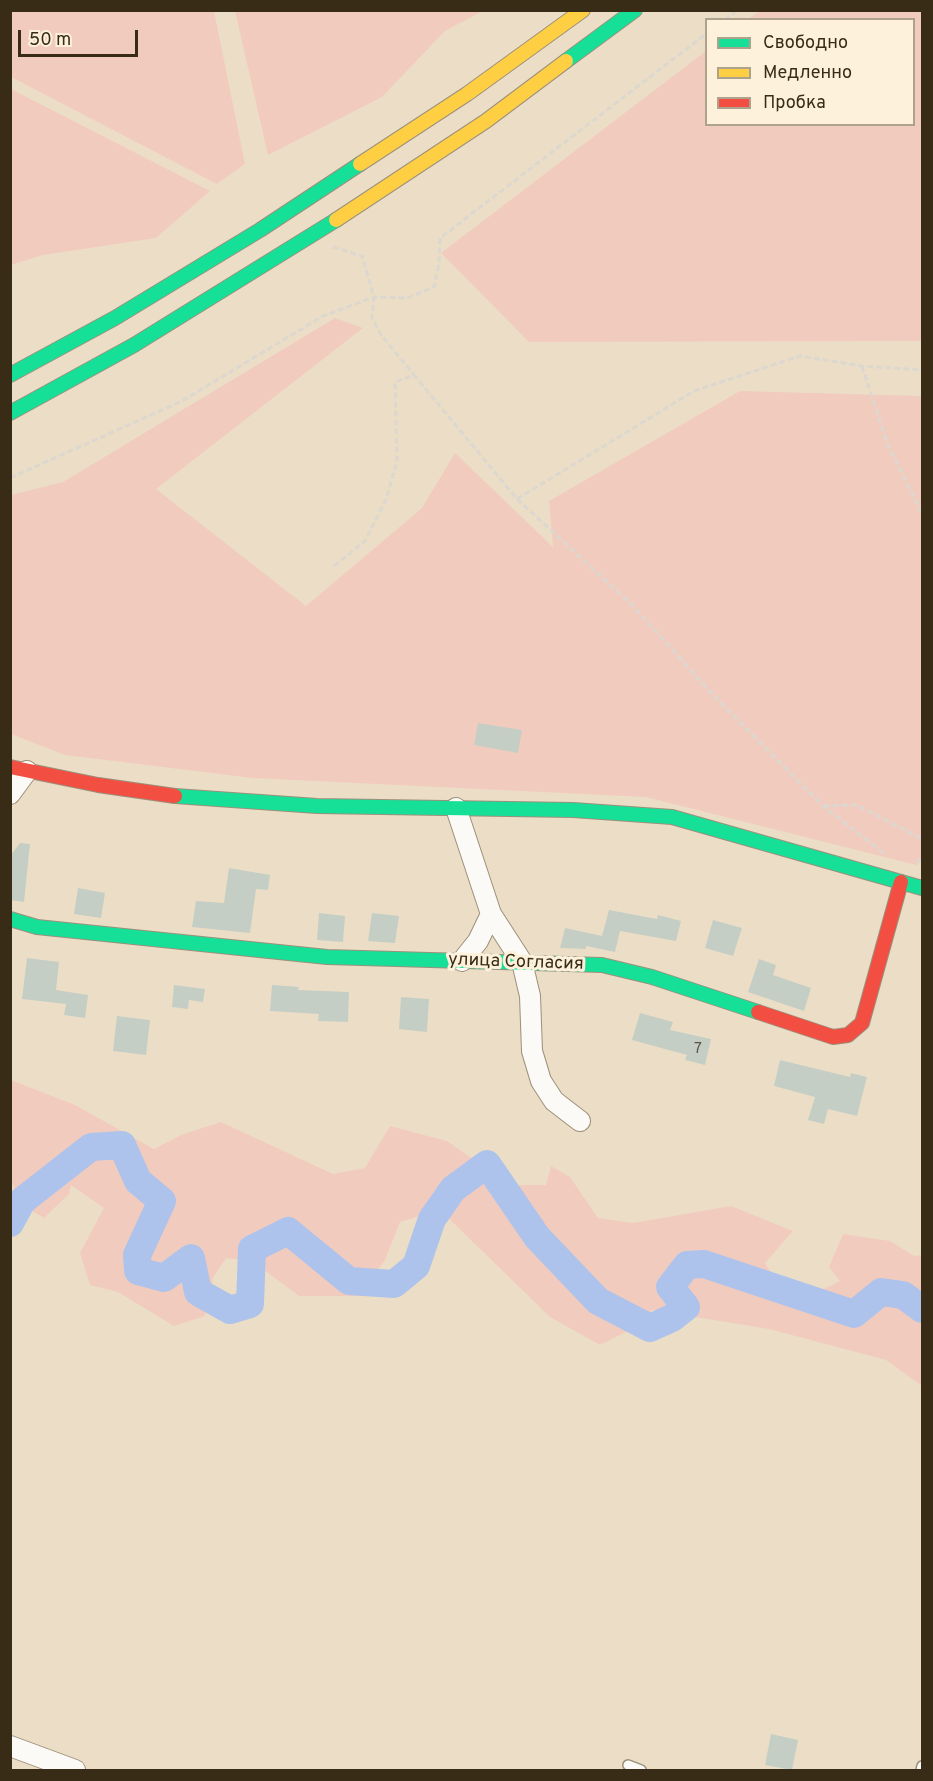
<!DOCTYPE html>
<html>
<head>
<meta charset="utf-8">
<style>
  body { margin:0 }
  #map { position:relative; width:933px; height:1781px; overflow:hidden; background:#ecdec6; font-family:Overpass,sans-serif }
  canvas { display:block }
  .frame { position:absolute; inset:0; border:12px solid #382c16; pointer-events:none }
  .legend { position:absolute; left:705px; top:18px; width:210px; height:108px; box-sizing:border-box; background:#fdf1dc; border:2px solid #aea28d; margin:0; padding:8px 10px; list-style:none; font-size:18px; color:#382c16 }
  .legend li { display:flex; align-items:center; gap:12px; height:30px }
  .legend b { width:30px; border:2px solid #aea28d }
  .scale { position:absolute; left:18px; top:30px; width:120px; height:27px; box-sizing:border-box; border:3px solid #382c16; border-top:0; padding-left:8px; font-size:18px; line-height:21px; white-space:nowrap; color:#382c16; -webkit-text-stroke:4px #fdf1dc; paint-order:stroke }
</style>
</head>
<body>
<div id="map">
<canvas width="933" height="1781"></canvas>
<div class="frame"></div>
<ul class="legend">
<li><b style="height:8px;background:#16e098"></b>Свободно</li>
<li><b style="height:8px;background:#ffcf43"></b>Медленно</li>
<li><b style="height:8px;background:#f24e42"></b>Пробка</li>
</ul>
<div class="scale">50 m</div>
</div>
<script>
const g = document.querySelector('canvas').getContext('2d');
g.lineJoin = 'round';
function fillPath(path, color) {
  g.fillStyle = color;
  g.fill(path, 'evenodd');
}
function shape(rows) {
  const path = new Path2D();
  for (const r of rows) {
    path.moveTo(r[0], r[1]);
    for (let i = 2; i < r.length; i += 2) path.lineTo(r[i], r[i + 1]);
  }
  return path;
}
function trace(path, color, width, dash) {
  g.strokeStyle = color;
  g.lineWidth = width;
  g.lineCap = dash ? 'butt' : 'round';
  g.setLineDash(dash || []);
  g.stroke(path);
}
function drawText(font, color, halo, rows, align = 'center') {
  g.font = font + ' Overpass,sans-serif';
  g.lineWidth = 6;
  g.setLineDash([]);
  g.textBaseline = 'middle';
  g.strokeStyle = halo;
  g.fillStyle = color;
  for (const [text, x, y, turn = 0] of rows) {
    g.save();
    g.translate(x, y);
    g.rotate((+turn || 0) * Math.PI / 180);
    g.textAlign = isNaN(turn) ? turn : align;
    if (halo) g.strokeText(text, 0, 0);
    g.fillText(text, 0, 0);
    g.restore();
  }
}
const green = shape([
  [10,11,214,11,245,164,217,184,11,77],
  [235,11,235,10,483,11,445,31,382,97,268,155],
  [760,11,922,11,922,341,529,342,441,253,706,51,706,124,914,124,914,20,748,19],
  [10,89,11,89,210,191,156,238,43,255,11,265],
  [335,318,363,328,156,489,306,606,422,508,455,453,553,547,549,501,740,391,922,396,922,860,916,865,646,797,252,778,65,755,11,734,10,495,63,482],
  [11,1080,75,1105,154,1149,181,1135,221,1122,333,1174,365,1168,390,1126,447,1141,510,1185,546,1185,551,1166,570,1177,598,1218,633,1223,731,1206,793,1231,765,1263,777,1283,806,1298,840,1281,829,1267,843,1234,890,1241,914,1256,922,1255,922,1386,886,1360,769,1329,652,1310,636,1327,600,1345,550,1317,440,1210,400,1222,385,1260,358,1296,299,1296,252,1261,226,1258,213,1278,205,1316,174,1326,118,1292,90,1285,80,1253,104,1208,71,1185,69,1194,44,1218,20,1204,11,1180]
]);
const river = shape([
  [10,1223,22,1201,91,1147,122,1145,138,1181,162,1201,137,1255,138,1271,164,1278,191,1258,198,1292,230,1310,250,1304,252,1249,288,1231,349,1281,394,1284,416,1266,432,1219,453,1189,487,1164,537,1237,598,1301,650,1328,672,1318,686,1307,670,1287,687,1265,704,1264,854,1314,881,1292,903,1295,922,1309]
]);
const building = shape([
  [478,723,522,730,518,753,474,745],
  [20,843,30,844,24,902,10,900,10,856],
  [229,868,270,875,268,890,256,889,250,933,192,927,196,901,224,903],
  [78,888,105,893,101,918,74,914],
  [609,910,657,919,658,915,681,921,676,941,620,931,615,952,586,946,586,949,560,948,565,928,602,936],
  [319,913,345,916,343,942,317,940],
  [372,913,399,916,395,943,368,941],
  [713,920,742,928,733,956,705,948],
  [27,958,59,962,56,990,88,995,85,1018,64,1015,66,1004,22,999],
  [759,959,776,965,773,975,811,988,804,1011,748,992],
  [174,985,205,989,203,1002,189,1000,188,1009,172,1007],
  [272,985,299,987,298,990,349,992,348,1022,318,1021,319,1014,270,1011],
  [401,997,429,999,427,1032,399,1029],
  [640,1013,673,1022,670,1030,711,1039,705,1065,685,1060,687,1055,632,1040],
  [117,1016,150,1020,146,1055,113,1051],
  [780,1060,850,1077,851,1073,867,1077,857,1116,828,1109,824,1124,808,1120,815,1097,774,1086],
  [771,1734,798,1740,792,1770,765,1765]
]);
const path = shape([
  [725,20,737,10],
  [333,247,362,256,374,297,372,318,381,335,415,376],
  [862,366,887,443,922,514],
  [10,478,182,401,323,316,374,297,407,298,434,287,439,264,440,238,706,34],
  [517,499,630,603,717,699,823,806,886,855],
  [334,566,365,541,386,500,397,461,395,382,414,375,517,499,694,391,800,356,862,366,922,370],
  [824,806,857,805,922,839],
  [916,863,922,856]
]);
const lane = shape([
  [628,1765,641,1770],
  [921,1770,922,1766]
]);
const street = shape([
  [10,794,27,771],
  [456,808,491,914,522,962,530,996,532,1051,541,1081,554,1101,580,1121],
  [462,961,478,941,491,914],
  [10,1746,75,1770]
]);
const fast = shape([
  [566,61,635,10],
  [10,375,115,318,260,230,360,164],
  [10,413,134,345,336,220],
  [175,796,317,806,573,810,672,817,922,888],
  [10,919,37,927,327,957,602,965,652,977,758,1012]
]);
const slow = shape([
  [360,164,467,94,583,10],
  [336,220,486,121,566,61]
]);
const jam = shape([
  [10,767,98,785,175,796],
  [758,1012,833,1037,848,1035,862,1023,901,882]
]);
const numberNames = [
  ["7",698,1050]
];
const streetNames = [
  ["улица Согласия",516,963,2]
];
fillPath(green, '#f2cbbf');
trace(river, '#adc3eb', 28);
fillPath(building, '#c5cec4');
trace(lane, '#9c907c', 12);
trace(street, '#9c907c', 22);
trace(fast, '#9c907c', 16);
trace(slow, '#9c907c', 16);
trace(jam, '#9c907c', 16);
trace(path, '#dcd7cf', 3, [6, 3]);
trace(lane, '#fcfaf6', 9);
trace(street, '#fcfaf6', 20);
trace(fast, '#16e098', 14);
trace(slow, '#ffcf43', 14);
trace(jam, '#f24e42', 14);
drawText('15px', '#5b5442', null, numberNames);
drawText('18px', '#382c16', '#fdf1dc', streetNames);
</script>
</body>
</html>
